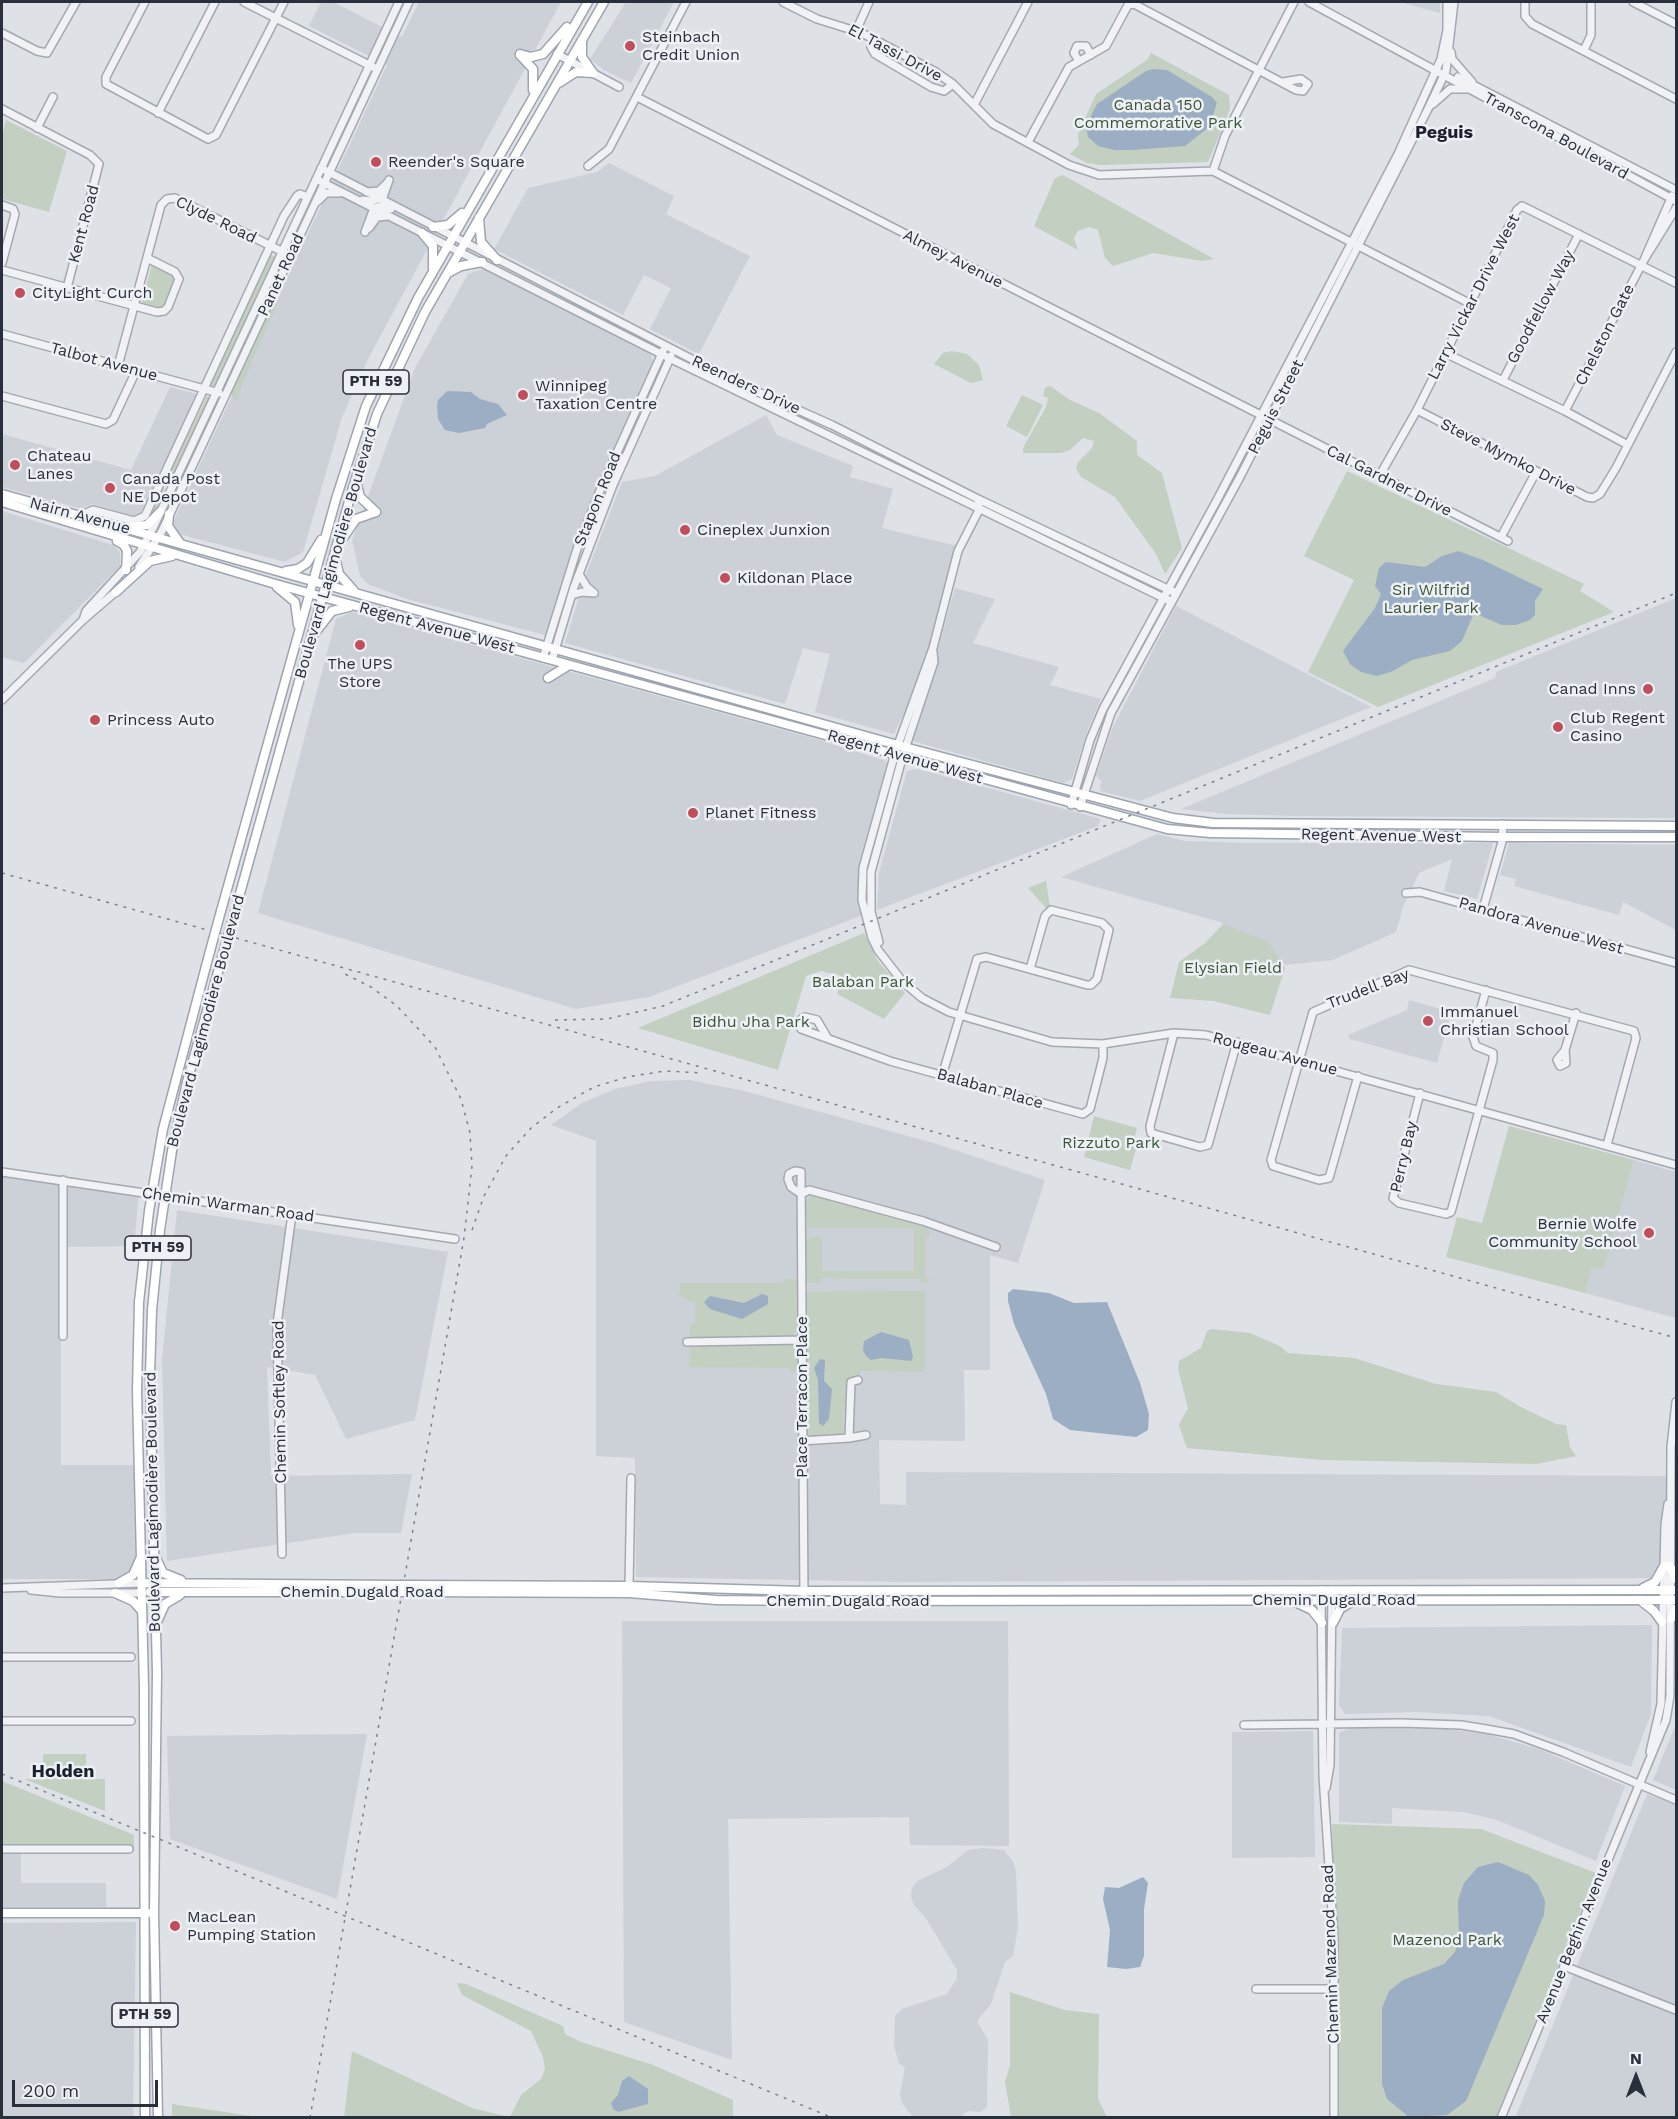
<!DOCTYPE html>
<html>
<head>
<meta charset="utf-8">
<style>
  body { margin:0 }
  #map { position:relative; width:1678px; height:2119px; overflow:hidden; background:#dee1e6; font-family:"Work Sans",sans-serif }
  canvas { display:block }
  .frame { position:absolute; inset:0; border:3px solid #292f3b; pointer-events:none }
  .north { position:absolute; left:1606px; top:2047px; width:60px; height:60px; -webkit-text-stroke:4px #edf0f4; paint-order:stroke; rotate:0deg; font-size:16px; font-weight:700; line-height:24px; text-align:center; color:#292f3b }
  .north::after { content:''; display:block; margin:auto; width:21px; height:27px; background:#292f3b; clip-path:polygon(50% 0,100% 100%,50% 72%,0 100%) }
  .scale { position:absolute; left:12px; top:2080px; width:146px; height:27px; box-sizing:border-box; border:3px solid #292f3b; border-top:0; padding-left:8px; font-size:18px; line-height:21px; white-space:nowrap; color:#292f3b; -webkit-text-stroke:4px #edf0f4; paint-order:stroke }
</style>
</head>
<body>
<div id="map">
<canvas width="1678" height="2119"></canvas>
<div class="frame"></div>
<div class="north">N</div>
<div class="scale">200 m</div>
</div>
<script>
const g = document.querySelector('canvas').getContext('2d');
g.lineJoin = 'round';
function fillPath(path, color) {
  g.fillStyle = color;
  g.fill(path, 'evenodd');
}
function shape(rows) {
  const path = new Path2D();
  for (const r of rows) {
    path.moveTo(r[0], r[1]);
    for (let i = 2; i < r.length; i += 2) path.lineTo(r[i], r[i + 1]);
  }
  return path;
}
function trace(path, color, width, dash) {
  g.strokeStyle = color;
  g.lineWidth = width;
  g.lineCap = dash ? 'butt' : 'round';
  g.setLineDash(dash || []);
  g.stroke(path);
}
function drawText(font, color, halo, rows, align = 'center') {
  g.font = font + ' "Work Sans",sans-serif';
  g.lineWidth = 5;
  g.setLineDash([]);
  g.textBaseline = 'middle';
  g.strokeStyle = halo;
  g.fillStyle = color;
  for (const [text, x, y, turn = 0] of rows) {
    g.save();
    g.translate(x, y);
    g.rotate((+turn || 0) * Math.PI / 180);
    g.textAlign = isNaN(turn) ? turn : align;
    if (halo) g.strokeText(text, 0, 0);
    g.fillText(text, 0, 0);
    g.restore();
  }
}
const built = shape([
  [321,2,333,2,402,37,419,2,561,2,369,357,342,417,303,552,285,562,179,534,173,522,387,65,309,26],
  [626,2,674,2,631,83,604,70,590,59],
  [1400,2,1440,2,1440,13],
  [609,163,674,196,666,214,750,256,699,354,650,329,671,288,644,275,623,315,494,249,528,188,597,172],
  [483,269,650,354,655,365,626,422,589,510,545,635,407,599,368,584,360,576,352,540,415,368,468,274],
  [170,387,197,394,141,512,134,516,91,504,82,509,2,487,2,434,131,470],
  [766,415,777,435,853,466,850,477,893,489,882,528,957,546,921,678,894,734,815,712,830,654,803,648,785,704,565,643,585,577,622,482,655,476],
  [2,511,113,545,120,552,120,566,24,663,2,657],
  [955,588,995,599,973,643,1059,667,1050,685,1101,699,1088,729,1072,779,1064,783,912,741],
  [1676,598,1676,818,1296,816,1227,814,1181,809,1495,678,1496,672],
  [1176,606,1371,707,1140,801,1100,791,1101,780,1096,776,1112,729],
  [352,612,816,739,886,761,887,766,865,843,860,876,863,915,649,997,576,1009,258,913,336,619],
  [918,769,1101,819,1098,826,877,910,879,873,907,771],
  [1157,834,1185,841,1246,843,1493,843,1477,899,1444,891,1452,859,1419,873,1403,907,1396,932,1333,960,1286,965,1220,922,1061,877],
  [1509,843,1676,845,1676,930,1623,902,1619,915,1514,886,1516,879,1500,875],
  [1409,1000,1451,1012,1437,1063,1350,1039,1348,1035,1407,1010],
  [689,1080,744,1091,937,1144,1045,1180,1018,1263,990,1255,990,1370,964,1370,965,1441,879,1440,880,1504,906,1505,906,1472,1676,1476,1676,1578,906,1582,636,1577,635,1458,596,1456,596,1141,551,1125,582,1103,615,1089,651,1081],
  [1634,1160,1676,1172,1676,1318,1585,1293,1592,1267,1604,1270],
  [2,1172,139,1191,134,1246,61,1247,61,1465,134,1465,135,1560,131,1574,119,1579,2,1579],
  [177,1210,448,1252,415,1420,346,1439,315,1375,267,1367,271,1476,412,1474,401,1533,355,1533,167,1561,162,1359],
  [622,1621,1008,1621,1009,1846,910,1845,909,1817,728,1819,732,2060,624,2022],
  [1652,1625,1651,1714,1631,1767,1489,1716,1416,1712,1345,1714,1339,1705,1342,1628],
  [1676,1724,1676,1790,1653,1780],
  [1432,1727,1486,1734,1539,1749,1625,1786,1596,1861,1497,1820,1464,1812,1392,1808,1392,1824,1339,1822,1339,1733,1350,1728],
  [1313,1731,1315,1857,1232,1858,1232,1732],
  [367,1734,337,1899,170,1839,167,1736],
  [1647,1794,1676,1805,1676,2117,1515,2118],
  [983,1848,1004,1850,1013,1861,1016,1871,1018,1928,1013,1956,1005,1962,991,2004,977,2021,988,2040,987,2107,981,2112,968,2111,960,2117,913,2117,902,2103,900,2094,905,2067,899,2063,894,2046,895,2016,902,2009,947,1994,957,1978,957,1970,927,1920,914,1905,911,1897,912,1888,917,1881,947,1867,968,1850],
  [2,1852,21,1852,21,1883,106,1883,106,1907,2,1907],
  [136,1922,133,2117,2,2117,2,1923]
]);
const green = shape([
  [1151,53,1229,95,1230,109,1208,162,1100,165,1087,163,1070,154,1079,145,1078,134,1096,94,1147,60],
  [6,120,67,151,49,212,2,199,2,136],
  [1063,175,1214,259,1202,261,1153,253,1113,266,1105,258,1098,230,1089,227,1078,231,1074,238,1078,250,1034,226,1055,178],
  [271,255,277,257,217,385,210,386],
  [152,264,176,278,176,283,166,306,158,310,141,306],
  [277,304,239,391,238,400,232,397,231,391,272,305],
  [951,351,967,354,979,365,983,380,971,383,934,364,943,353],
  [1050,386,1070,400,1099,413,1137,441,1137,455,1162,473,1182,548,1165,574,1156,554,1115,497,1081,477,1076,468,1078,462,1092,448,1094,441,1083,438,1070,450,1061,453,1023,453,1023,448,1046,407,1048,398,1043,396,1045,388],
  [1022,395,1043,405,1027,437,1006,426],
  [207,396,210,399,169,488,166,480],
  [1347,471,1584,584,1580,591,1614,612,1378,707,1308,672,1354,580,1304,556],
  [163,486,166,495,157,513,147,520],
  [1046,881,1050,907,1047,909,1028,888],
  [1223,924,1269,942,1285,968,1270,1015,1214,1001,1170,998,1179,962,1205,943],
  [864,933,878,961,905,993,884,1019,837,994,841,976,821,971,806,976,778,1070,638,1028],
  [1094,1116,1137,1128,1135,1136,1138,1142,1130,1170,1084,1157],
  [1509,1126,1634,1160,1604,1270,1592,1267,1585,1293,1446,1257,1457,1217,1482,1223],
  [811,1195,926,1226,930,1232,929,1236,925,1239,925,1278,930,1279,929,1281,921,1283,921,1279,821,1278,821,1283,808,1282,805,1279,805,1244,811,1237,822,1237,822,1271,914,1271,914,1228,808,1228,805,1225,805,1203],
  [783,1279,793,1279,798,1282,797,1329,793,1335,694,1339,690,1336,690,1324,695,1324,695,1302,688,1301,677,1293,680,1292,680,1283,783,1283],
  [925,1291,925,1372,861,1371,859,1376,850,1382,848,1410,843,1411,843,1430,847,1431,837,1435,807,1435,805,1433,805,1292],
  [1211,1329,1250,1333,1280,1346,1288,1353,1354,1358,1436,1384,1496,1392,1519,1406,1556,1424,1566,1425,1570,1447,1576,1456,1537,1464,1322,1460,1187,1448,1179,1425,1188,1408,1178,1369,1179,1361,1201,1348,1207,1331],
  [792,1344,797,1349,798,1370,795,1372,791,1372,790,1368,689,1367,690,1345],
  [43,1754,86,1754,86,1779,105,1779,105,1811,24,1779,43,1779],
  [2,1781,134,1835,134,1852,108,1852,108,1844,2,1844],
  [1332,1824,1481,1829,1596,1873,1496,2117,1336,2117],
  [457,1983,466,1984,563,2026,565,2034,581,2042,653,2065,733,2100,733,2118,344,2118,352,2051,472,2108,510,2117,521,2095,541,2079,545,2069,543,2057,531,2031,462,1995],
  [1010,1992,1065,2010,1099,2014,1098,2099,1107,2117,1011,2117,1005,2082,1010,2065],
  [172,2104,258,2117,172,2117]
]);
const water = shape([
  [1153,69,1167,70,1212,97,1217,103,1209,127,1185,146,1133,150,1114,150,1098,146,1088,137,1086,126,1097,104,1146,71],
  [447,391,471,392,480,399,498,404,507,415,487,424,485,428,459,433,445,430,438,419,437,407,438,400],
  [1458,551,1483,560,1543,589,1535,601,1535,615,1530,620,1516,625,1502,625,1474,613,1462,641,1450,651,1412,660,1393,671,1377,676,1361,672,1350,664,1343,651,1375,608,1381,594,1375,586,1379,568,1386,562,1425,567,1442,556],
  [1013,1289,1049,1293,1074,1303,1107,1302,1140,1383,1149,1414,1148,1430,1136,1437,1079,1431,1070,1430,1053,1419,1046,1394,1014,1324,1008,1301,1008,1293],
  [762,1294,768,1296,768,1304,742,1319,710,1309,704,1302,710,1296,744,1303],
  [881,1332,909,1340,913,1357,911,1361,882,1358,871,1360,866,1356,863,1350,864,1341],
  [820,1359,825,1360,824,1381,832,1389,829,1419,823,1426,819,1423,818,1380,814,1368],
  [1498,1862,1529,1875,1538,1885,1545,1901,1544,1915,1466,2101,1447,2115,1409,2117,1387,2099,1382,2084,1382,2008,1389,1991,1403,1980,1444,1964,1455,1952,1459,1939,1458,1900,1464,1883,1478,1867],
  [1143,1877,1148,1883,1144,1909,1144,1956,1140,1967,1126,1969,1107,1967,1110,1930,1103,1899,1105,1887,1119,1888],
  [629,2076,648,2089,648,2104,618,2112,613,2109,611,2103,618,2095,622,2081]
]);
const minor = shape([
  [145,2,106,77,106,84,208,139,216,135,284,2],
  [244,2,373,67],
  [783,2,817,19,862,33,934,71,953,84,993,124,1069,165,1099,175,1213,171,1469,303],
  [1309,2,1676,201],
  [1525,2,1525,16,1532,24,1676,99],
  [1633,2,1676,24],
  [856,31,869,2],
  [2,33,37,51,47,53,76,2],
  [874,39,871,47,875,54,931,87,944,91,953,84],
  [1584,50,1591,35,1591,2],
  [1451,52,1452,59,1472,82],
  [557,54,619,87],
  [1079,61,1074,53,1077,46,1086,46,1091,55],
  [1458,77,1676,190],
  [637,97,1508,541],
  [1433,104,1450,89,1468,89],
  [974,105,1028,2],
  [2,109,90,155,99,164,67,288],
  [158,113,215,2],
  [37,128,53,97],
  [1028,142,1069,67,1106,46,1128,5,1134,4,1296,90,1303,91,1308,84,1301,79,1283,82],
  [588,166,609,149,686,2],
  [321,168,742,385,832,425,978,499,1176,593],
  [1213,171,1225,136,1294,2],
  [316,179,669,358,1170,601],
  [367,192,379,191,388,182],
  [363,200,372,201,383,197,389,180],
  [318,201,326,193,339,193],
  [2,205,13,209,15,214,2,263],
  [369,228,377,217,388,216],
  [365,232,374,208,380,206,391,209],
  [1644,260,1676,208],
  [2,270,157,312,164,311,168,307,179,279,175,272,147,258],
  [2,334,219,393],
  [1445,353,1565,411,1628,445],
  [118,366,161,205,167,199,175,198,285,253],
  [1503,380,1579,234],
  [2,396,106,424,113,420,136,371],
  [1417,410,1587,497,1593,498,1600,494,1616,468,1676,352],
  [1565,411,1644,260,1672,196],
  [1380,475,1417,410,1517,210,1522,206,1676,283],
  [978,499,979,510,958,551,933,648,895,753,863,868,862,900,872,938,878,950,902,981,922,998,949,1012,1052,1042,1103,1044,1174,1033,1206,1035,1676,1165],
  [80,516,93,510,134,521,145,516,284,216,297,196,300,194,307,197],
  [1501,537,1536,472],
  [139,567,162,531,409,2],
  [579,574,587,587,594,593],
  [572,595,582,592,594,593],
  [83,620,86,611,140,552,154,526,399,2],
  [543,658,577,549,601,488,663,351],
  [552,660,574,587,613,485,671,356],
  [2,700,83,620,119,589],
  [1071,805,1090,740,1103,709,1217,500,1398,154,1441,59,1447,30,1447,2],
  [1080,807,1111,713,1240,477,1428,109,1446,71,1454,2],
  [1406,893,1420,892,1676,963],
  [1483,909,1502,842,1503,824],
  [879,942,871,912,871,872,903,755,934,662,933,652],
  [1174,1033,1150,1126,1151,1133,1200,1147,1208,1145,1237,1042],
  [827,1037,817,1020,805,1017,799,1021,801,1029,890,1061,1083,1114,1090,1109,1103,1058,1103,1044],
  [1565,1050,1557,1060,1560,1066,1566,1063,1565,1050,1576,1013],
  [942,1076,977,959,986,957,1087,985,1091,985,1097,979,1109,930,1102,923,1051,910,1045,916,1030,969],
  [1358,1076,1329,1178,1319,1180,1273,1166,1271,1160,1313,1012,1409,970,1634,1031,1636,1038,1607,1145],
  [1420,1093,1393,1198,1399,1203,1446,1214,1451,1212,1493,1060,1493,1053,1476,1046,1473,1037,1486,990],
  [2,1172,455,1239],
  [63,1180,63,1336],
  [801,1194,791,1187,788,1179,789,1174,795,1171,801,1172,804,1601],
  [801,1194,809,1190,923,1221,996,1247],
  [687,1342,801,1340],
  [849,1438,866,1435],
  [801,1441,849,1438,851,1382,858,1380],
  [282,1554,277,1324,292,1214],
  [629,1586,631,1478],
  [2,1588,142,1583],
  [31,1590,60,1593,142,1593],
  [1321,1590,1323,1776,1334,1941,1334,2118],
  [2,1657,131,1657],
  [2,1721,131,1721],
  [1244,1725,1401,1723,1461,1725,1486,1729,1514,1734,1563,1752,1676,1800],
  [1650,1752,1661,1704,1665,1525,1668,1504],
  [1326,1788,1330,1765,1332,1590],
  [2,1849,129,1849],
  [1564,1966,1676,2010],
  [1256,1989,1334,1989],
  [1501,2118,1666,1720,1670,1696,1671,1447,1676,1402]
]);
const major = shape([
  [582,40,582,57,593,73],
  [520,54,531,57,543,54,567,27],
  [520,55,533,69,533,90],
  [559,83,576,72,593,73],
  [479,218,481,242,497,260],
  [433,227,448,225,462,213],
  [422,233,433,246,433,268],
  [448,273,461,266,482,262],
  [356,481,360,497,376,512],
  [2,494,912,749,1173,818,1213,823,1676,826],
  [2,502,272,583,1167,829,1210,833,1502,837,1676,837],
  [169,514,168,526,180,543],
  [131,527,147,525,160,512],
  [117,541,124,545,127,551,126,570],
  [341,541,356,519,376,512],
  [335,557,339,574,354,591],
  [286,571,298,569,307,563,321,540],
  [277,587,295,602,298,625],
  [116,592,150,561,172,556],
  [314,634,332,611,349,607],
  [548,678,569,665],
  [221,911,336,499,366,406,418,298,588,2],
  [234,915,351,494,377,414,425,312,604,2],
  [156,1558,163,1573,181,1580],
  [1670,1566,1676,1579],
  [119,1583,133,1575,140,1559],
  [142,1583,400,1585],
  [413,1585,629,1586,804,1591,1676,1590],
  [1643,1588,1655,1582,1664,1566],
  [150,1592,399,1592],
  [412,1592,629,1593,716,1600,804,1601,1676,1600],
  [115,1593,133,1601,142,1611],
  [1640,1600,1654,1611,1662,1622],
  [1297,1603,1312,1610,1322,1623],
  [1671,1619,1676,1609],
  [158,1620,165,1604,180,1595],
  [1333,1623,1340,1609,1351,1602],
  [2,1913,148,1913],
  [145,2118,144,1688,137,1391,139,1302,149,1211,163,1129,210,951],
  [158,2118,154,1913,157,1673,150,1375,152,1310,160,1230,172,1151,187,1082,223,954]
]);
const rail = shape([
  [2,873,1676,1338],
  [555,1020,607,1019,663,1006,1676,593],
  [472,1230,484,1196,506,1156,531,1128,557,1108,594,1087,627,1077,665,1071,703,1073],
  [2,1774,833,2118],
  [310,2118,464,1238,472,1166,470,1133,461,1099,435,1047,397,1006,371,987,341,972]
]);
const majorBridge = shape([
  [210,951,221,911],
  [223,954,234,915],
  [400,1585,413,1585],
  [399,1592,412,1592]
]);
const markers = [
  [630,46,6,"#c04e5c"],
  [376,162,6,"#c04e5c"],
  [20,293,6,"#c04e5c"],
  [523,395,6,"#c04e5c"],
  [15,465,6,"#c04e5c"],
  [110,488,6,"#c04e5c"],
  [685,530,6,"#c04e5c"],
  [725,578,6,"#c04e5c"],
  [360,645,6,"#c04e5c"],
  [1648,689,6,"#c04e5c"],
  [95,720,6,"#c04e5c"],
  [1558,727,6,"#c04e5c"],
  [693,813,6,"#c04e5c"],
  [1428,1021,6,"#c04e5c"],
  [1649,1233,6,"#c04e5c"],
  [175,1926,6,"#c04e5c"]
];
const shields = [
  [376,382,66],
  [158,1248,66],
  [145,2015,66]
];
const shieldNames = [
  ["PTH 59",376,382],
  ["PTH 59",158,1248],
  ["PTH 59",145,2015]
];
const poiNames = [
  ["Steinbach",642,37],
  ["Credit Union",642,55],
  ["Reender's Square",388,162],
  ["CityLight Curch",32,293],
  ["Winnipeg",535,386],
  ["Taxation Centre",535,404],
  ["Chateau",27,456],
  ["Lanes",27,474],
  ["Canada Post",122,479],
  ["NE Depot",122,497],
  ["Cineplex Junxion",697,530],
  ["Kildonan Place",737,578],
  ["The UPS",360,664,"center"],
  ["Store",360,682,"center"],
  ["Canad Inns",1636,689,"right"],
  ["Club Regent",1570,718],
  ["Casino",1570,736],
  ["Princess Auto",107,720],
  ["Planet Fitness",705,813],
  ["Immanuel",1440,1012],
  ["Christian School",1440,1030],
  ["Bernie Wolfe",1637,1224,"right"],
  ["Community School",1637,1242,"right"],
  ["MacLean",187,1917],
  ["Pumping Station",187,1935]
];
const streetNames = [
  ["El Tassi Drive",895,53,28],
  ["Transcona Boulevard",1556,136,29],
  ["Clyde Road",216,220,26],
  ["Kent Road",84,224,-75],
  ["Almey Avenue",953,259,27],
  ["Panet Road",281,275,-65],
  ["Larry Vickar Drive West",1474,297,-63],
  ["Goodfellow Way",1541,307,-62],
  ["Chelston Gate",1605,335,-63],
  ["Talbot Avenue",104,362,15],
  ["Reenders Drive",746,385,25],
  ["Peguis Street",1276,407,-63],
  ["Steve Mymko Drive",1508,457,27],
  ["Cal Gardner Drive",1389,481,27],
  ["Stapon Road",598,499,-68],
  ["Nairn Avenue",80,516,15],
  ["Boulevard Lagimodière Boulevard",336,553,-74],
  ["Regent Avenue West",437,628,15],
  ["Regent Avenue West",905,757,16],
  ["Regent Avenue West",1381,836,1],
  ["Pandora Avenue West",1541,926,16],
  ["Trudell Bay",1368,989,-21],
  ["Boulevard Lagimodière Boulevard",206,1021,-75],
  ["Rougeau Avenue",1275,1054,15],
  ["Balaban Place",990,1089,16],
  ["Perry Bay",1404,1157,-77],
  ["Chemin Warman Road",228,1205,8],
  ["Place Terracon Place",802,1397,-90],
  ["Chemin Softley Road",280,1402,-91],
  ["Boulevard Lagimodière Boulevard",153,1502,-91],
  ["Chemin Dugald Road",362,1592],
  ["Chemin Dugald Road",1334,1600],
  ["Chemin Dugald Road",848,1601],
  ["Avenue Beghin Avenue",1574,1941,-68],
  ["Chemin Mazenod Road",1331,1954,-92]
];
const parkNames = [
  ["Canada 150",1158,105],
  ["Commemorative Park",1158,123],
  ["Sir Wilfrid",1431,590],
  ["Laurier Park",1431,608],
  ["Elysian Field",1233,968],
  ["Balaban Park",863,982],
  ["Bidhu Jha Park",751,1022],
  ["Rizzuto Park",1111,1143],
  ["Mazenod Park",1447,1940]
];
const neighbourhoodNames = [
  ["Peguis",1444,133],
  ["Holden",63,1772]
];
fillPath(built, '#ccd0d7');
fillPath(green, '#c3cfc0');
fillPath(water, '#9caec3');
trace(minor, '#a4a8af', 10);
trace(major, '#9ea5b0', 11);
trace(minor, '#f0f2f5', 7);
trace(major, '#fff', 8);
trace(rail, '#79808e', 1.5, [3, 6]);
trace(majorBridge, '#9ea5b0', 11, []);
trace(majorBridge, '#fff', 8);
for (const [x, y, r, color] of markers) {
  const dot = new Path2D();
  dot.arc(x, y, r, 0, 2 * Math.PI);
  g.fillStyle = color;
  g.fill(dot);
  trace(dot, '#edf0f4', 2);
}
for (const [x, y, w] of shields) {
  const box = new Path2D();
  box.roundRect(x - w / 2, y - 12, w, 24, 4.5);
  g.fillStyle = '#edf0f4';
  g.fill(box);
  trace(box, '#292f3b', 1.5);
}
drawText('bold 15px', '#292f3b', null, shieldNames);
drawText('16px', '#292f3b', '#edf0f4', poiNames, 'left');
drawText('16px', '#292f3b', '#edf0f4', streetNames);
drawText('16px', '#3c5537', '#edf0f4', parkNames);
drawText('bold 18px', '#1b202c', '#edf0f4', neighbourhoodNames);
</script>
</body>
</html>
